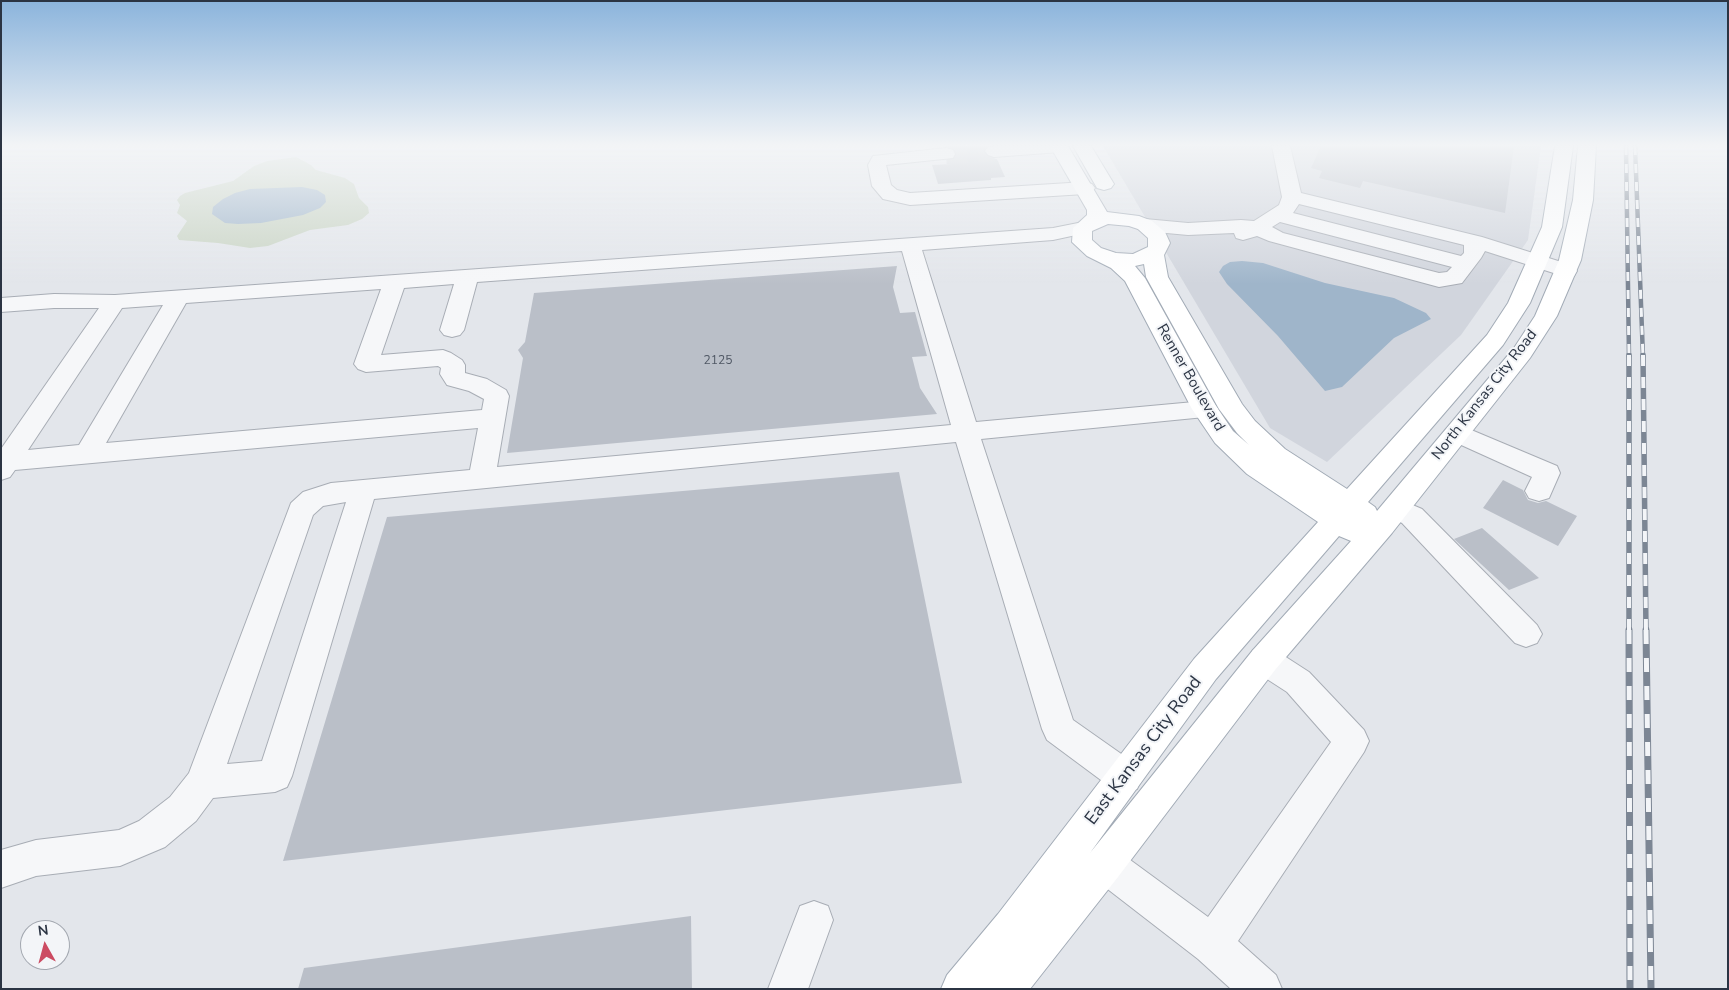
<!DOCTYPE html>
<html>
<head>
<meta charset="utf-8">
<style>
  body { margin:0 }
  #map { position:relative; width:1729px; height:990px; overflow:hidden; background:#e3e6eb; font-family:"Nunito Sans",sans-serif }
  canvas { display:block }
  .frame { position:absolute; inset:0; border:2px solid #2b3443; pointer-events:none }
  .north { position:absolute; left:20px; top:920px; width:50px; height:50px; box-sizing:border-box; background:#f3f5f8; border:1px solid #a3a8b0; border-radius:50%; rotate:353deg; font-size:14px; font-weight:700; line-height:20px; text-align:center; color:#2b3443 }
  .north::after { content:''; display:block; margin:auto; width:18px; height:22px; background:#cc4b62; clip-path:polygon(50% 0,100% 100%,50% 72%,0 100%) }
</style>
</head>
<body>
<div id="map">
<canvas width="1729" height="990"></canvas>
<div class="frame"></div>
<div class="north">N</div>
</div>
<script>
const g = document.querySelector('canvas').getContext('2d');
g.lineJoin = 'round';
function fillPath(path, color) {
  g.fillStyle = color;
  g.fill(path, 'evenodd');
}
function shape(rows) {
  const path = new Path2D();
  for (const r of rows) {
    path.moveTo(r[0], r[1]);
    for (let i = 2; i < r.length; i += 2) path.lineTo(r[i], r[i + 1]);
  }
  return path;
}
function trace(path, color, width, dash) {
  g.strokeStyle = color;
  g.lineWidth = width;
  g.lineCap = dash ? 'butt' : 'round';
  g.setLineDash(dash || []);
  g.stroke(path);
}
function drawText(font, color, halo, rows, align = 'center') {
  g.font = font + ' "Nunito Sans",sans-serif';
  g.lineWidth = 4;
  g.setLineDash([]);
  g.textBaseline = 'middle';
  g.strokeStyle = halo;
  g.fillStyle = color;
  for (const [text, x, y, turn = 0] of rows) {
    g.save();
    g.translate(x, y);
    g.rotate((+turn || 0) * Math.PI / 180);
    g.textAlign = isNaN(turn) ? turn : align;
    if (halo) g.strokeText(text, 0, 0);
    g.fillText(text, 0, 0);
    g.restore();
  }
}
const built = shape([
  [1103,146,1541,146,1528,240,1461,335,1327,462,1270,428]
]);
const green = shape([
  [296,157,311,165,316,170,345,178,354,184,359,198,368,207,369,213,362,219,348,225,310,230,268,246,250,248,218,243,179,240,177,236,187,221,177,213,180,205,177,200,180,196,185,193,233,181,254,166,267,161]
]);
const water = shape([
  [302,187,317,190,325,195,326,202,320,208,303,215,261,223,238,224,225,223,212,214,213,207,223,199,235,193,250,189],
  [1242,261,1263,263,1325,283,1394,298,1426,313,1431,319,1394,338,1342,387,1325,391,1278,336,1227,284,1219,272,1223,266,1230,262]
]);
const building = shape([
  [942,146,987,146,984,152,987,157,997,159,1005,177,991,178,991,180,938,184,932,165,951,164,949,160,955,159,957,155,954,148],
  [1321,146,1514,146,1505,213,1363,181,1360,188,1319,178,1322,171,1311,168],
  [897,266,893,287,900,313,915,312,927,356,912,357,920,388,937,414,507,453,523,358,518,350,525,342,534,293],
  [899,472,962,783,283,861,387,517],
  [1503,480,1523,490,1528,500,1538,503,1546,501,1577,516,1558,546,1483,508],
  [1482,528,1539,578,1509,590,1454,539],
  [691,916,692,989,298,989,304,968]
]);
const minorTunnel = shape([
  [946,154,994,151]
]);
const minor = shape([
  [994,146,1068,146,1069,147,1066,151,1060,152,994,157,988,155,985,151,988,147,994,146],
  [1272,146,1290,146,1301,193,1482,237,1574,266,1577,271,1574,276,1566,277,1485,251,1481,258,1462,283,1439,287,1269,241,1257,236,1243,240,1236,238,1234,233,1188,235,1145,231,1138,229,1135,225,1138,221,1145,219,1188,223,1241,220,1254,221,1279,205,1282,197,1272,146],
  [1299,204,1464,245,1464,253,1461,256,1293,213,1299,204],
  [1280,222,1452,267,1447,272,1439,273,1283,233,1272,227,1280,222],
  [946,148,953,150,955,154,953,158,886,165,891,185,897,190,910,193,1085,182,1092,184,1095,188,1092,192,1085,194,910,205,883,199,872,186,868,165,873,156,946,148],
  [1083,222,1090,224,1093,228,1090,232,1053,240,922,250,976,422,1205,401,1214,403,1218,409,1214,415,1205,417,981,439,1073,720,1137,765,1142,777,1137,789,1125,793,1113,789,1047,740,1042,729,956,442,374,499,292,776,287,787,275,792,213,798,196,821,165,847,120,866,36,876,1,888,1,850,36,840,119,830,139,821,170,797,189,773,291,503,303,492,331,483,470,470,478,428,15,470,10,477,1,480,1,449,99,308,54,308,1,312,1,298,54,294,115,295,1053,228,1083,222],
  [902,251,951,425,497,467,509,396,506,390,487,379,465,373,465,365,462,360,451,353,443,350,381,355,404,288,454,284,440,330,444,335,452,337,460,335,464,330,477,282,902,251],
  [381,289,354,364,358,369,366,372,438,366,441,368,440,374,447,385,469,391,484,399,482,410,106,443,186,303,381,289],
  [163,305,79,445,28,450,122,308,163,305],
  [346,502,262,761,227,764,313,515,323,506,346,502],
  [1457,424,1557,466,1560,473,1549,498,1539,501,1529,498,1525,491,1532,477,1448,439,1444,433,1448,427,1457,424],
  [1396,498,1422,509,1537,625,1542,634,1537,643,1526,647,1515,643,1402,523,1386,515,1382,508,1386,501,1396,498],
  [1264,646,1275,650,1309,672,1364,730,1369,741,1364,752,1238,941,1276,975,1282,989,1231,989,1198,959,1092,877,1086,864,1092,851,1105,846,1118,851,1208,917,1331,742,1287,692,1253,670,1248,660,1253,650,1264,646],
  [814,901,828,906,833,920,808,989,768,989,800,906,814,901]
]);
const major = shape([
  [1050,146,1068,146,1107,212,1139,216,1152,221,1165,232,1170,243,1164,255,1168,277,1242,404,1255,421,1285,449,1347,489,1487,335,1508,303,1542,227,1555,146,1573,146,1562,227,1530,303,1503,345,1368,502,1375,507,1377,511,1514,348,1535,316,1559,260,1573,200,1578,146,1596,146,1593,200,1581,260,1557,316,1530,358,1392,533,1275,670,1118,877,1030,989,941,989,947,975,998,914,1194,659,1318,522,1247,474,1215,443,1192,409,1125,281,1111,268,1087,256,1072,242,1073,228,1087,215,1087,210,1050,146],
  [1108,224,1129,226,1138,229,1148,238,1148,247,1133,254,1116,253,1101,248,1092,240,1092,231,1108,224],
  [1144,264,1146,277,1219,409,1237,433,1249,445,1233,431,1216,406,1145,278,1135,266,1144,264],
  [1339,536,1351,541,1253,650,1090,853,1216,679,1339,536],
  [1073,146,1091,146,1114,184,1111,188,1104,190,1097,188,1073,146]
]);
const railFar2 = shape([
  [1626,146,1629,357],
  [1635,146,1643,357]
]);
const railFar1 = shape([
  [1629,355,1629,632],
  [1643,355,1646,632]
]);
const rail = shape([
  [1629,630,1630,989],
  [1646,630,1651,989]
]);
const numberNames = [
  ["2125",718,361]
];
const streetNames = [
  ["Renner Boulevard",1190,378,60],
  ["North Kansas City Road",1485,395,-52]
];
const nearStreetnames = [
  ["East Kansas City Road",1144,751,-53]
];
fillPath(built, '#d1d5dd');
fillPath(green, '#c9d4c4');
fillPath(water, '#9fb5ca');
fillPath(building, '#babfc8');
trace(minorTunnel, '#bec2c9', 21, [21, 11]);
trace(minor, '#a8adb5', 2);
trace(major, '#a2abb6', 2);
fillPath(minor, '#f6f7f9');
fillPath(major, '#fff');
trace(railFar2, '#7c8694', 4.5);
trace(railFar1, '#7c8694', 5.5);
trace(rail, '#7c8694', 7);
trace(railFar2, '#f3f5f8', 3, [9]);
trace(railFar1, '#f3f5f8', 4, [11]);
trace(rail, '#f3f5f8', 5, [14]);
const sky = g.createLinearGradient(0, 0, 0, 284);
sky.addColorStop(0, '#8bb4dc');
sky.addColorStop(0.51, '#f2f4f6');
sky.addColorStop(1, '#f2f4f600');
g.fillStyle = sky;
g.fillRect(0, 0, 1729, 284);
drawText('12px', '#4f5764', null, numberNames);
drawText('15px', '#2b3443', '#f3f5f8', streetNames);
drawText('18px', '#2b3443', '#f3f5f8', nearStreetnames);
</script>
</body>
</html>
